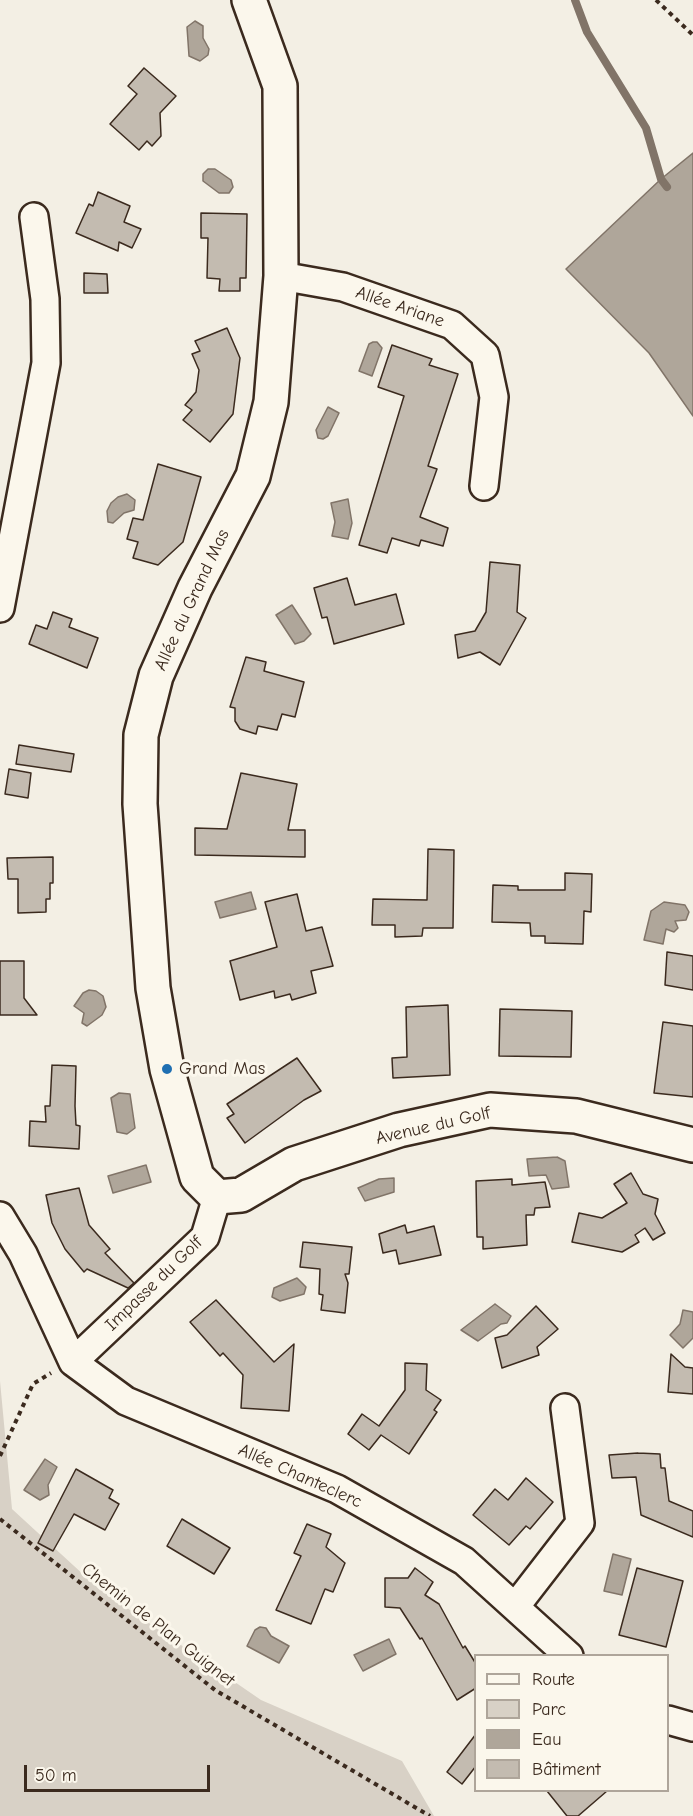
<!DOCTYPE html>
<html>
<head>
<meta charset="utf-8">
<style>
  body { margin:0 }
  #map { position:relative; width:693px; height:1816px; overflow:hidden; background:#f3efe4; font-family:"Comic Neue",sans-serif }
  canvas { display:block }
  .legend { position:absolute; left:474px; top:1654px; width:195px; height:138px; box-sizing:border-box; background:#fbf7ec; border:2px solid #aea59a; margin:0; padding:8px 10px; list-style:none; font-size:18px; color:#3b2a1e }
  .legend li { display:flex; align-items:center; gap:12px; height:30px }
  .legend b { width:30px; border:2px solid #aea59a }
  .scale { position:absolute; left:24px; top:1765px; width:186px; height:27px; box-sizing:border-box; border:3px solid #3b2a1e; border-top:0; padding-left:8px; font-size:18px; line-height:21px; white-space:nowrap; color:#3b2a1e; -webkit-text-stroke:4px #fbf7ec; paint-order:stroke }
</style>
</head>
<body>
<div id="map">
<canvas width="693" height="1816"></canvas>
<ul class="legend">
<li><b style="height:8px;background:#fbf7ec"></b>Route</li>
<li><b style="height:16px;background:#d8d1c6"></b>Parc</li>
<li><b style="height:16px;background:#afa69a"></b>Eau</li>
<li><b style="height:16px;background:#c3bbb0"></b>Bâtiment</li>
</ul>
<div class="scale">50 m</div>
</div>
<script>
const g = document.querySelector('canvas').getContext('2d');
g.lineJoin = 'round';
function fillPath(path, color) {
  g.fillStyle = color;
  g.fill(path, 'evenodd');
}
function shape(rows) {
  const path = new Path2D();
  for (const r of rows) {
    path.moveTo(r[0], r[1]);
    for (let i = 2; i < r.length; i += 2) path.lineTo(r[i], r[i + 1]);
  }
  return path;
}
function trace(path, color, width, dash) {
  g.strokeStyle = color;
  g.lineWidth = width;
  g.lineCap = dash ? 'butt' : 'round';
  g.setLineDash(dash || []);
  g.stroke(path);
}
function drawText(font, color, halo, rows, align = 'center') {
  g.font = font + ' "Comic Neue",sans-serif';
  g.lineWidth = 6;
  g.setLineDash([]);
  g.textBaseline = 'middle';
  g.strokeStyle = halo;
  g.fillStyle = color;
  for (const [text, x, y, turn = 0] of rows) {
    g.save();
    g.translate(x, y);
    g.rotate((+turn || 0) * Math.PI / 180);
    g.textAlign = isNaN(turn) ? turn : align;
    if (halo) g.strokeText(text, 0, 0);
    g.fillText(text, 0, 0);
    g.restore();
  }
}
const green = shape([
  [0,1381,12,1509,98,1588,261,1700,402,1761,434,1816,0,1816]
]);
const water = shape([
  [195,21,203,26,203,38,209,49,208,55,200,61,189,56,187,27,195,21],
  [693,153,693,416,649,353,566,269,661,179,693,153],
  [208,169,215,169,231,180,233,187,229,193,219,193,203,181,203,174,208,169],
  [373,342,377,342,382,348,372,376,359,371,369,344,373,342],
  [328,407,339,413,328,436,323,439,318,438,316,430,328,407],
  [127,494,135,500,134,510,124,513,113,523,108,522,107,511,111,503,118,497,127,494],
  [348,499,352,523,348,539,332,536,335,522,331,503,348,499],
  [292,605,311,634,304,641,295,644,276,615,292,605],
  [251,892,256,909,220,918,215,902,251,892],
  [664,902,685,905,689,912,686,920,675,921,678,928,674,932,666,929,663,944,644,940,651,911,664,902],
  [89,990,96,991,103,996,106,1007,102,1015,87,1026,82,1023,84,1013,74,1006,83,993,89,990],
  [119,1093,130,1094,135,1128,127,1134,117,1132,111,1098,119,1093],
  [557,1157,565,1161,569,1187,552,1189,546,1175,529,1176,527,1159,557,1157],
  [146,1165,151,1182,113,1193,108,1176,146,1165],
  [394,1178,394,1192,365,1201,358,1188,379,1179,394,1178],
  [297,1278,306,1287,304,1294,280,1301,272,1297,274,1288,297,1278],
  [495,1304,511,1316,507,1323,501,1324,478,1341,461,1330,495,1304],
  [683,1310,693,1312,693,1338,683,1348,670,1335,680,1324,683,1310],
  [45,1459,57,1467,48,1485,49,1495,40,1500,24,1490,45,1459],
  [613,1554,631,1559,622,1595,604,1591,613,1554],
  [260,1627,266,1628,271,1636,289,1646,279,1663,247,1646,255,1630,260,1627],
  [389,1639,396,1654,363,1671,354,1655,389,1639]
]);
const stream = shape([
  [575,0,587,32,646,128,661,179,667,187]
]);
const building = shape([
  [144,68,176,96,160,113,161,136,152,146,147,141,139,150,110,124,137,94,128,86,144,68],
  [98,192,130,206,124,222,141,229,132,248,119,242,118,251,76,233,89,204,93,206,98,192],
  [201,213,247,214,246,278,240,278,240,291,219,291,220,279,207,278,208,238,201,238,201,213],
  [84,273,107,274,108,293,84,293,84,273],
  [227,328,240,358,233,414,210,442,183,420,192,410,185,405,196,392,199,370,192,354,200,351,195,341,227,328],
  [392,345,432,359,429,365,458,374,428,466,437,469,420,517,448,528,443,546,421,540,419,546,392,538,387,553,359,545,404,396,378,387,392,345],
  [158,464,201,477,183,542,158,565,133,558,138,542,127,539,133,518,143,520,158,464],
  [490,562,520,565,517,612,526,618,500,665,480,652,458,658,455,635,475,631,486,612,490,562],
  [347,578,355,605,396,594,404,624,334,644,327,617,322,618,314,588,347,578],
  [53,612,72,619,69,627,98,638,87,668,29,644,36,625,47,629,53,612],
  [246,657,266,662,264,671,304,682,295,717,282,714,277,730,258,726,256,734,240,729,235,721,235,708,230,707,246,657],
  [19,745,74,754,71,772,16,764,19,745],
  [9,769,31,773,28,798,5,794,9,769],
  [241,773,297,784,288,830,305,830,305,857,195,855,195,828,227,829,241,773],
  [428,849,454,850,453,928,423,928,422,936,395,937,395,925,372,925,373,899,427,900,428,849],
  [53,857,53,883,50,883,50,899,46,899,46,912,18,913,18,879,8,879,7,858,53,857],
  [565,873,592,874,591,912,584,911,583,944,545,943,545,936,531,936,530,923,492,922,493,885,518,886,518,890,565,890,565,873],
  [297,894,306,931,322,927,333,966,311,971,316,993,292,1000,290,994,275,998,274,991,240,1000,230,961,277,947,265,902,297,894],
  [667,952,693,956,693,990,665,985,667,952],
  [0,961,24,961,24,998,37,1015,0,1015,0,961],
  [448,1005,450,1075,393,1078,392,1058,407,1057,406,1007,448,1005],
  [500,1009,572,1011,571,1057,499,1056,500,1009],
  [663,1022,693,1026,693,1097,654,1093,663,1022],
  [297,1058,321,1091,304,1100,245,1143,227,1118,234,1114,227,1104,297,1058],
  [52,1065,76,1066,75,1106,76,1125,80,1126,79,1149,29,1146,30,1121,46,1122,45,1106,50,1106,52,1065],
  [631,1173,643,1194,658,1199,655,1214,665,1233,653,1240,645,1228,635,1235,639,1242,622,1252,572,1242,579,1213,602,1218,627,1203,614,1184,631,1173],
  [512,1179,512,1185,545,1182,550,1207,535,1208,534,1215,526,1215,527,1245,483,1249,483,1237,477,1237,476,1181,512,1179],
  [79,1188,89,1225,110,1249,105,1253,134,1283,128,1288,87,1269,84,1272,65,1249,52,1223,46,1195,79,1188],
  [405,1225,407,1233,434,1226,441,1255,399,1264,396,1250,383,1253,379,1234,405,1225],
  [303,1242,352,1247,349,1274,345,1274,348,1283,345,1313,321,1310,323,1295,319,1294,320,1269,300,1267,303,1242],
  [216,1300,274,1362,294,1344,289,1411,241,1408,243,1375,223,1353,220,1356,190,1322,216,1300],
  [536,1306,558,1329,537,1347,539,1355,502,1368,495,1338,507,1335,536,1306],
  [671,1354,685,1367,693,1368,693,1394,668,1392,671,1354],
  [405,1363,427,1364,426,1390,441,1400,434,1410,437,1412,409,1454,381,1435,369,1450,348,1434,362,1414,379,1426,405,1390,405,1363],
  [638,1453,660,1454,661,1468,665,1468,669,1501,693,1511,693,1537,641,1515,636,1477,612,1478,609,1455,638,1453],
  [76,1469,113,1490,109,1498,119,1504,105,1530,74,1514,53,1551,38,1543,76,1469],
  [526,1478,553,1502,530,1529,526,1526,509,1545,473,1515,495,1489,508,1500,526,1478],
  [182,1519,230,1548,214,1574,167,1546,182,1519],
  [307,1524,331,1534,326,1547,345,1563,333,1592,325,1589,311,1624,276,1610,301,1556,294,1553,307,1524],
  [415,1568,433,1582,425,1595,439,1604,463,1648,465,1646,476,1664,476,1688,457,1700,422,1638,420,1639,400,1608,385,1607,385,1578,408,1578,415,1568],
  [637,1568,683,1581,666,1647,619,1635,637,1568],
  [476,1734,476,1766,462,1784,447,1772,476,1734],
  [547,1791,607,1791,578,1816,567,1816,547,1791]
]);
const path = shape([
  [656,0,693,35],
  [0,1456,33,1384,51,1373],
  [0,1519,215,1690,430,1816]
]);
const minor = shape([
  [281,276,343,287,452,325,485,355,494,397,484,486],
  [0,608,46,363,45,299,34,217],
  [0,1216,23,1254,73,1362,126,1401,337,1489,464,1561,569,1656],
  [73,1362,205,1237,217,1197],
  [515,1607,580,1523,565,1408],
  [668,1720,693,1727]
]);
const tertiary = shape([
  [249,0,280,86,281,276,271,402,253,476,195,588,156,676,141,735,140,804,153,988,167,1069,197,1177,217,1197,241,1195,294,1164,399,1130,490,1110,576,1116,693,1145]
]);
const markers = [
  [167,1069,6,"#1f6fb2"]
];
const streetNames = [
  ["Allée Ariane",400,307,19],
  ["Allée du Grand Mas",192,600,-65],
  ["Avenue du Golf",433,1126,-13],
  ["Impasse du Golf",154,1284,-44],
  ["Allée Chanteclerc",300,1476,24],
  ["Chemin de Plan Guignet",158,1625,38]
];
const poiNames = [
  ["Grand Mas",179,1069]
];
fillPath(green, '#d8d1c6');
fillPath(water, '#afa69a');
trace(water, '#817468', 1.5);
trace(stream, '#817468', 8);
fillPath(building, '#c3bbb0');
trace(building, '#3b2a1e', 1.5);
trace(minor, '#3b2a1e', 32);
trace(tertiary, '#3b2a1e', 38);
trace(path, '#3b2a1e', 4, [4.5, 4.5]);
trace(minor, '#fbf7ec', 27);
trace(tertiary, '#fbf7ec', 33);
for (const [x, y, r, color] of markers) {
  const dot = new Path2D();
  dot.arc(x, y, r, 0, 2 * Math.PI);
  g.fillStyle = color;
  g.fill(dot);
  trace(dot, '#fbf7ec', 2);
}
drawText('18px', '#3b2a1e', '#fbf7ec', streetNames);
drawText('18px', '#3b2a1e', '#fbf7ec', poiNames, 'left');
</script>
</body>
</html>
